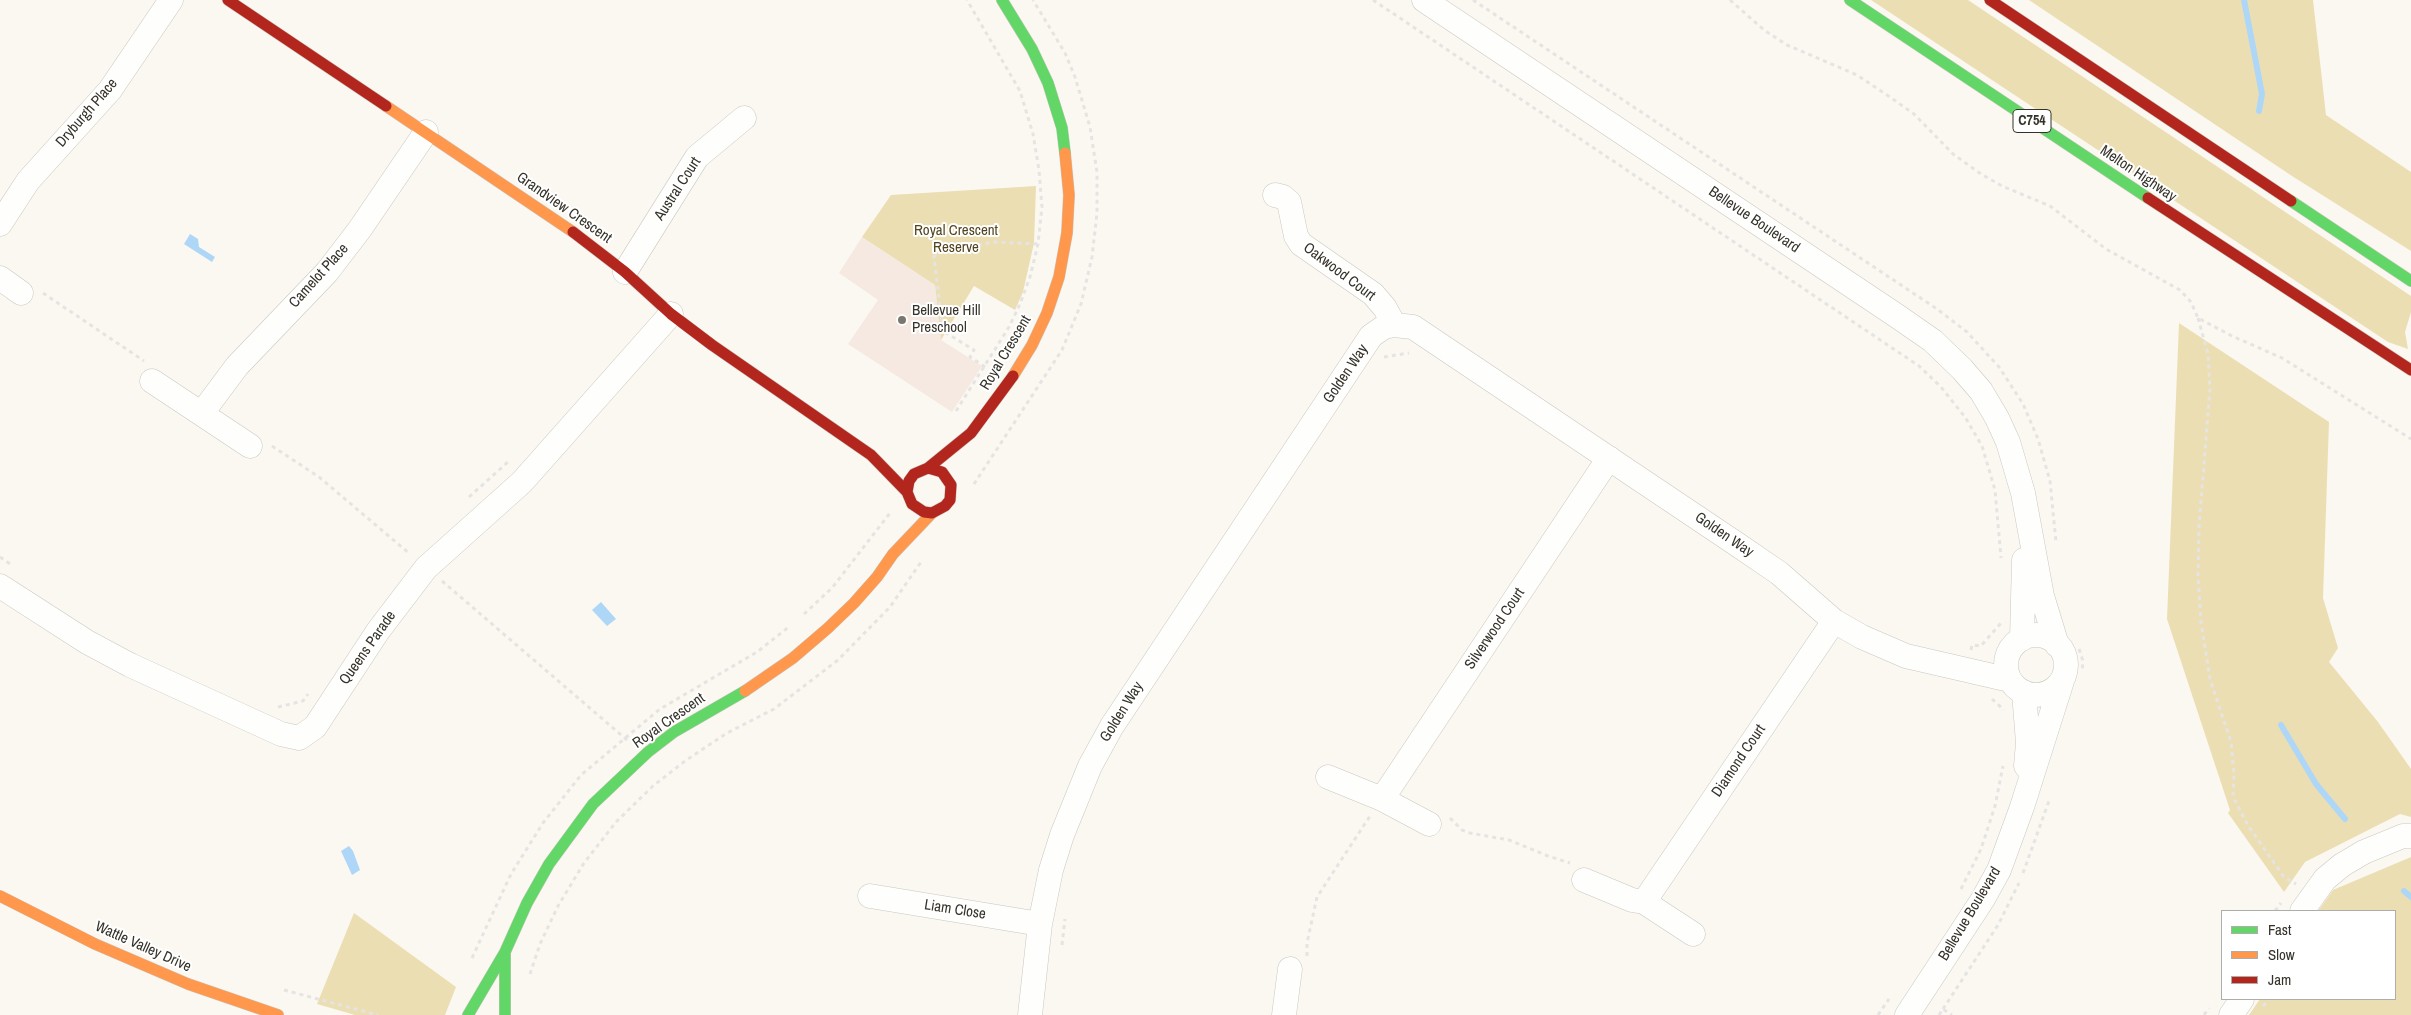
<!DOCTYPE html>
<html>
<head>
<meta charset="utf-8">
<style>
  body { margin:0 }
  #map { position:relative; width:2411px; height:1015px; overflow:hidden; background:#faf8f1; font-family:"Archivo Narrow",sans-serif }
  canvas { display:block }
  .legend { position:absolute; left:2221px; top:910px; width:175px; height:90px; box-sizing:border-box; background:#fff; border:1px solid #aeada9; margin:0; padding:6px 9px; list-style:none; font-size:15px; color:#353229 }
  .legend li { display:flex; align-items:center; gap:10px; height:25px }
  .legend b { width:25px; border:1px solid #aeada9 }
</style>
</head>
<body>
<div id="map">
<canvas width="2411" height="1015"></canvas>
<ul class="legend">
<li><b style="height:6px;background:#63d668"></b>Fast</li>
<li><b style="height:6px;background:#ff974d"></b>Slow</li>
<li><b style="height:6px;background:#b3261e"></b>Jam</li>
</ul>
</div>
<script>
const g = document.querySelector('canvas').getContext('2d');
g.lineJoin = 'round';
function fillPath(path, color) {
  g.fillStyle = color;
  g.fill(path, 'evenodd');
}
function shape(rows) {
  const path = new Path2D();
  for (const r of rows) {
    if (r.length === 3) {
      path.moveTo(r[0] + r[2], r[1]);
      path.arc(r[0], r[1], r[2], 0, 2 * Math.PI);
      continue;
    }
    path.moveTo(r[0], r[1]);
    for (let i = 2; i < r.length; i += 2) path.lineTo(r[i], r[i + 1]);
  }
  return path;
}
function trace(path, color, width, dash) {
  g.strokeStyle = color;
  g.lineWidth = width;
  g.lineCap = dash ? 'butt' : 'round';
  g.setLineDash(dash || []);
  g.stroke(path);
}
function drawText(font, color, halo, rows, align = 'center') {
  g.font = font + ' "Archivo Narrow",sans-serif';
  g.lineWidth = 4;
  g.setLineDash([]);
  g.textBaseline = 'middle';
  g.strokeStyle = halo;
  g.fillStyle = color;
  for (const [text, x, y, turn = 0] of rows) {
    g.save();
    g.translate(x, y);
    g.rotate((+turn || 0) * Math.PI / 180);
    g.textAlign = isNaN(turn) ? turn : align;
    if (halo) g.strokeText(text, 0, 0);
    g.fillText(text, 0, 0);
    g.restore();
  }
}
const education = shape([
  [862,237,935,285,941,340,982,366,952,412,848,344,878,300,839,273]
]);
const green = shape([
  [1871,0,1968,0,2411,296,2411,312,2405,332,2408,349,2388,342],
  [2029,0,2313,0,2326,115,2411,172,2411,251,2292,176],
  [1036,186,1034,243,1023,292,1015,310,974,286,941,340,935,285,862,237,891,195],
  [2179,323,2329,422,2323,598,2338,648,2329,662,2378,722,2411,769,2411,817,2400,814,2305,862,2284,892,2228,813,2230,810,2167,619],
  [2411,857,2411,1015,2249,1015,2260,999,2395,999,2395,911,2318,911,2333,890],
  [354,913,456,987,445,1015,355,1015,317,1004]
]);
const water = shape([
  [190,234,198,239,199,247,215,257,212,262,184,244],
  [601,602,616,619,607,626,592,610],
  [349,846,353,851,360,870,352,875,341,851]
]);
const stream = shape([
  [2244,0,2262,94,2259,111],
  [2281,725,2316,784,2345,819],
  [2404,891,2411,897]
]);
const path = shape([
  [1373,0,1919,366,1941,387,1965,417,1982,446,1995,490,2001,558],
  [1473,0,1937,309,1967,332,1999,367,2023,404,2038,439,2050,481,2056,542],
  [1730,0,1764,30,1787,45,1857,75,1887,95,1914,114,1953,154,1981,174,2002,186,2050,206,2106,249,2180,290,2191,302,2198,318,2232,336,2282,358,2411,439],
  [43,293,144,361],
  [2198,318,2208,354,2210,388,2199,527,2198,576,2201,622,2210,679,2231,742,2234,774,2233,797,2249,827,2284,877,2296,884],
  [1384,357,1409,353],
  [985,367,970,357,974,350,943,331,934,257,936,253,994,242,1038,244],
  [956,411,1009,327,1020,304,1030,277,1038,244,1042,207,1039,170,1033,134,1020,91,967,0],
  [272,446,319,477,410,554],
  [974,484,1062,350,1081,304,1092,257,1097,213,1097,172,1090,127,1075,77,1065,53,1033,0],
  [469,497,509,461],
  [0,557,13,566],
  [442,581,627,740],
  [804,614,832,588,890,513],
  [2079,649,2083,661,2082,672],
  [1971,650,1972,645,1981,646,2001,623],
  [1992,699,2004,710],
  [278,707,303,701,308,694],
  [1450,818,1462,830,1470,833,1509,840,1548,856,1570,863],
  [2023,873,2049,801],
  [1961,889,1981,849,1995,806,2003,766],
  [2275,911,2281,903],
  [1062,945,1065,919],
  [1307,956,1307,943,1317,897,1370,816],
  [472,958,511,874,543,823,581,775,660,709,757,652,790,626],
  [530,974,540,944,558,906,584,863,616,822,653,786,685,761,727,733,774,709,838,660,890,607,921,562],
  [284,990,378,1015],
  [2263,1006,2269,999],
  [1943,1009,1998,925,2019,883],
  [1878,1015,1889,999],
  [1939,1015,1943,1009,1952,1015],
  [2204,1015,2209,1008]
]);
const street = shape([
  [1424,0,1897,316,1933,341,1962,369,1981,391,1997,418,2008,442,2023,493,2042,596,2057,645],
  [1275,195,1283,197,1289,202,1296,236,1301,244,1373,294,1385,308,1394,325],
  [0,224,28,181,110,90,171,0],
  [625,272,697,157,744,118],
  [0,278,21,293],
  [152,381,250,446],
  [202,413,237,366,327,272,360,229,426,132],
  [0,586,87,642,130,665,281,734,299,738,315,727,378,631,426,568,522,482,671,314],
  [2036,665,30],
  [2022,639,2024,560],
  [2024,692,2028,743,2026,766],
  [1328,777,1382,799],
  [1429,824,1382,799,1609,458],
  [1584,880,1632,900,1644,902],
  [870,896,1040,924],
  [2302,911,2325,879,2342,865,2364,852,2403,836,2411,836],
  [1693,934,1644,902,1834,621],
  [1030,1015,1040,924,1051,870,1062,835,1090,766,1112,726,1371,336,1384,327,1394,325,1413,327,1738,545,1779,573,1834,621,1862,637,1906,656,2010,680],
  [1284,1015,1290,969],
  [1907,1015,1983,899,1999,870,2022,807,2062,681],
  [2231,1015,2242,999]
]);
const fast = shape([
  [1002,0,1032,49,1048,83,1062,128,1065,153],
  [1850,0,2148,198],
  [2291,201,2411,281],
  [505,952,505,1015],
  [468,1015,505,952,527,903,549,864,593,804,648,752,674,732,745,691]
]);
const slow = shape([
  [386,106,573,232],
  [1013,376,1032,345,1047,313,1059,277,1067,233,1069,195,1065,153],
  [745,691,793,658,828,628,854,603,877,577,893,554,932,513],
  [0,896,95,944,188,984,278,1015]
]);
const jam = shape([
  [228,0,386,106],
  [1990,0,2291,201],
  [2148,198,2411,370],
  [573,232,625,272,671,314,712,345,871,455,907,492],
  [928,468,942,472,951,485,950,500,945,506,932,513,924,512,912,504,907,492,909,481,914,474,928,468,971,433,1013,376]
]);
const markers = [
  [902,320,5,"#7a776f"]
];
const shields = [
  [2032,121,38]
];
const shieldNames = [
  ["C754",2032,121]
];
const streetNames = [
  ["Dryburgh Place",87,113,-49],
  ["Melton Highway",2138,174,34],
  ["Austral Court",678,189,-57],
  ["Grandview Crescent",564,208,35],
  ["Bellevue Boulevard",1754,220,34],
  ["Oakwood Court",1339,272,37],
  ["Camelot Place",319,276,-48],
  ["Royal Crescent",1006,353,-59],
  ["Golden Way",1346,374,-56],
  ["Golden Way",1724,535,34],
  ["Silverwood Court",1495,629,-56],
  ["Queens Parade",368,648,-55],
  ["Golden Way",1122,712,-58],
  ["Royal Crescent",669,721,-35],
  ["Diamond Court",1739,761,-56],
  ["Liam Close",955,910,9],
  ["Bellevue Boulevard",1970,914,-59],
  ["Wattle Valley Drive",143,947,24]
];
const parkNames = [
  ["Royal Crescent",956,231],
  ["Reserve",956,248]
];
const poiNames = [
  ["Bellevue Hill",912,311],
  ["Preschool",912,328]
];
fillPath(education, '#f5e9e2');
fillPath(green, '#ecdeb3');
fillPath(water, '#aed7f7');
trace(stream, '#aed7f7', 6);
trace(street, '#cac7c0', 25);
trace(fast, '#cac7c0', 12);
trace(slow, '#cac7c0', 12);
trace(jam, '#cac7c0', 12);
trace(path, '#e5e4e2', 3, [4, 4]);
trace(street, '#fefefd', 24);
trace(fast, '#63d668', 11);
trace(slow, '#ff974d', 11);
trace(jam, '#b3261e', 11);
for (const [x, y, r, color] of markers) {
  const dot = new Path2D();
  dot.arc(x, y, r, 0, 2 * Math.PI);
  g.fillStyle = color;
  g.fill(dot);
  trace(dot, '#fff', 2);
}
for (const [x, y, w] of shields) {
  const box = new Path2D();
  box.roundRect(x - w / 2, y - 11.5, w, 23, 4);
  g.fillStyle = '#fff';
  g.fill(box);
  trace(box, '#353229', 1);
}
drawText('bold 14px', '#353229', null, shieldNames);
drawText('15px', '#353229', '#fff', streetNames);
drawText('15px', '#52441e', '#fff', parkNames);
drawText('15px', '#353229', '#fff', poiNames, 'left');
</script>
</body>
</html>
